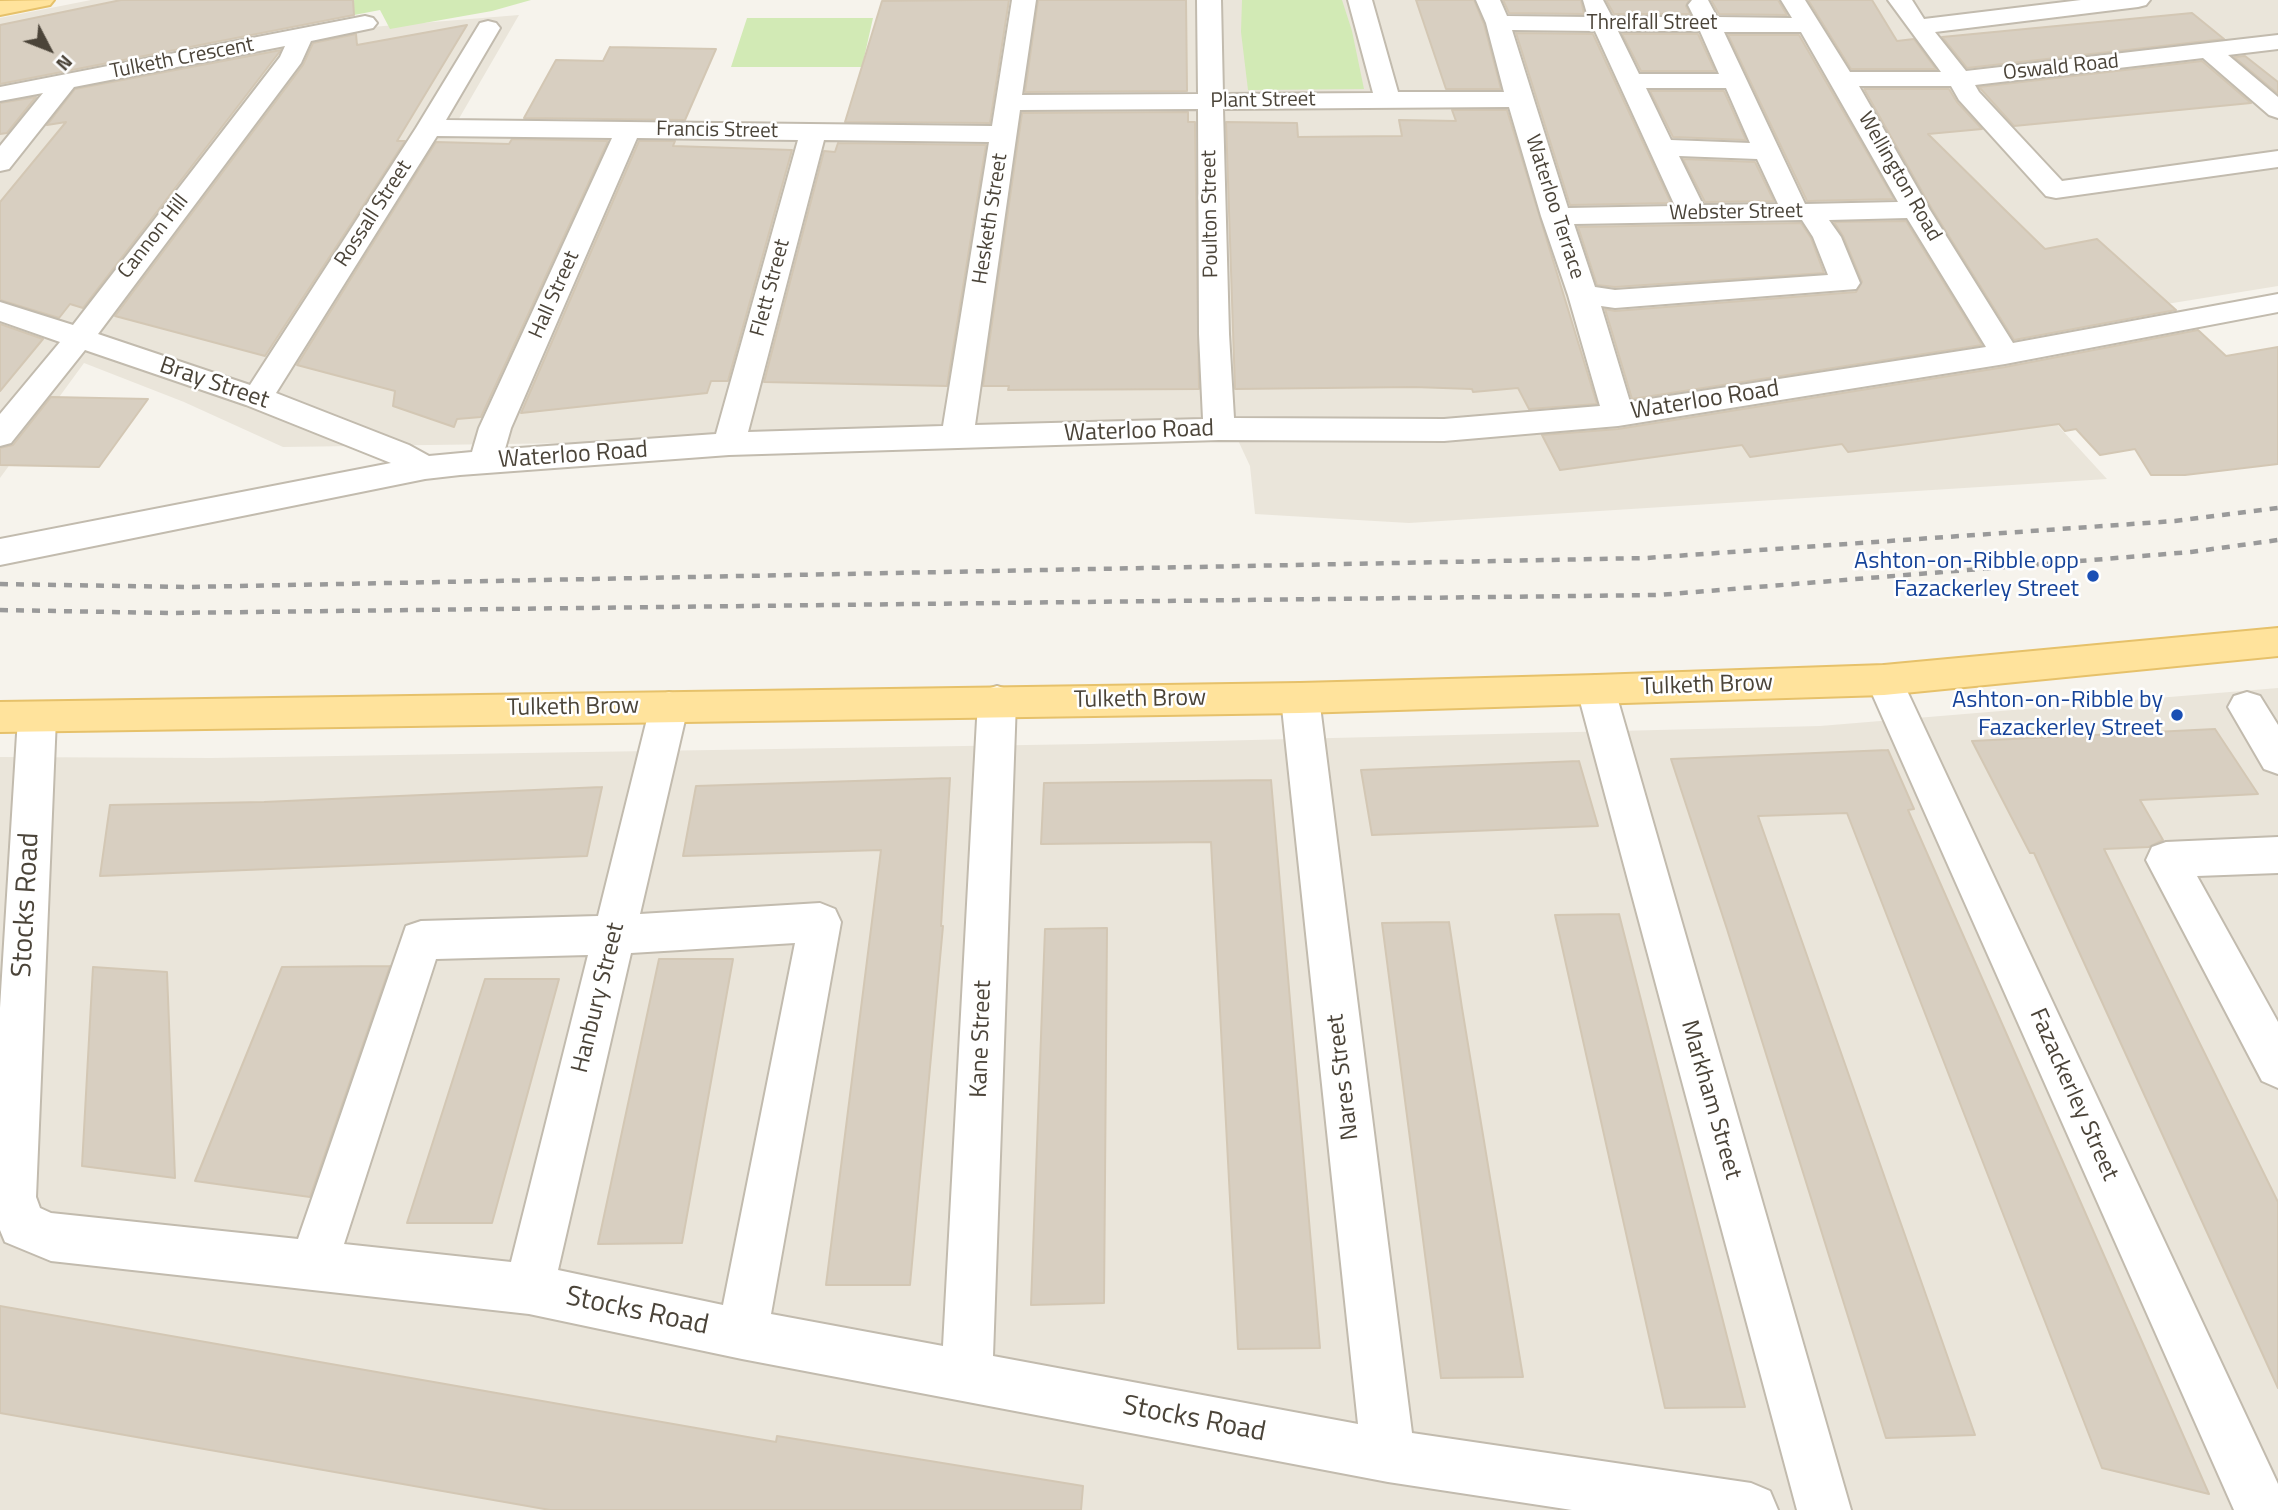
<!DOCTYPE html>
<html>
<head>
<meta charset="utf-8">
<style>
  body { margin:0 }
  #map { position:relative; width:2278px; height:1510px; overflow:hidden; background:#f6f3ec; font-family:"Titillium Web",sans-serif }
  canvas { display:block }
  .north { position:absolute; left:14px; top:14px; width:70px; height:70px; -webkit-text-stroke:5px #fff; paint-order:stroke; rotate:132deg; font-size:19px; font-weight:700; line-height:28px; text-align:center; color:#4b4439 }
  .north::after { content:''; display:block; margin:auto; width:24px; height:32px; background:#4b4439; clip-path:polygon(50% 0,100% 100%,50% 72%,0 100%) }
</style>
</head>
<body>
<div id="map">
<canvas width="2278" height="1510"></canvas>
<div class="north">N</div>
</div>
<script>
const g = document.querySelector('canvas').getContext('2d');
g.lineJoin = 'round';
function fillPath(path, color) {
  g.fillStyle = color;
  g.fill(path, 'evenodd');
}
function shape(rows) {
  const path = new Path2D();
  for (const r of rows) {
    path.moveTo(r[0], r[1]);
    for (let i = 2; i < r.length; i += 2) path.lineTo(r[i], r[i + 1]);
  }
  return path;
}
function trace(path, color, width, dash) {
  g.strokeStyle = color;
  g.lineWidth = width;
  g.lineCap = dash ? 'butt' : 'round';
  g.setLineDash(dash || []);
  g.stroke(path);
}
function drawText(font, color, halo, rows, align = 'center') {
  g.font = font + ' "Titillium Web",sans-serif';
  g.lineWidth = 5;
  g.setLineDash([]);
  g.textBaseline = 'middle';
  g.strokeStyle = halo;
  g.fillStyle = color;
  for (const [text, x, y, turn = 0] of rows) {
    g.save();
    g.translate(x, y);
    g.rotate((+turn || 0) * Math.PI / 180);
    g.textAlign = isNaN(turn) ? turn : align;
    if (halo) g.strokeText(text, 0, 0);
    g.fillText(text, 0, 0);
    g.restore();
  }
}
const residential = shape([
  [91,0,277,0,151,29,165,65,347,29,519,15,457,122,1016,126,1032,0,1798,0,2018,359,2018,382,2107,479,1409,523,1255,514,1250,466,1229,421,721,441,283,447,184,402,84,363,0,478,0,18],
  [1822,0,2278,0,2278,286,2018,328],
  [2278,688,2278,1510,0,1510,0,757,211,758,1089,744,1820,726]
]);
const green = shape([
  [305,0,531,0,492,11,390,29,380,10,163,52],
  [1242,0,1342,0,1352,31,1364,89,1248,90,1241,32],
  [747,18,873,18,862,67,731,67]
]);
const building = shape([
  [121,0,353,0,354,15,0,84,0,25,121,0],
  [974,0,1009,0,990,123,845,122,882,1,974,0],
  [1038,0,1186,0,1187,91,1025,92,1038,0],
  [1416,0,1474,0,1484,24,1501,89,1446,89,1416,0],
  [1503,0,1581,0,1584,14,1509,13,1503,0],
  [1606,0,1689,0,1686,6,1690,14,1614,14,1606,0],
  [1711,0,1778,0,1787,15,1719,14,1711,0],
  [1808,0,1872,0,1897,41,1914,39,1936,69,1851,69,1808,0],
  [2192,13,2224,39,1967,68,1942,37,2192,13],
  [467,25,397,141,405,141,265,356,115,316,303,65,313,43,356,34,357,45,467,25],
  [1516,33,1593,34,1671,203,1570,205,1516,33],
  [1622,34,1698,34,1715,71,1641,71,1622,34],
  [1728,35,1799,35,1894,199,1807,201,1728,35],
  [610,47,716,49,685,120,524,118,556,60,603,61,610,47],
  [281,50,83,308,70,304,59,318,0,300,0,202,66,122,47,125,75,89,281,50],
  [2245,56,2278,82,2278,94,2234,57,2245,56],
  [2202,61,2251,103,2014,126,1979,87,2202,61],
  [1864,89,1949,89,1957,102,1982,129,1928,134,2004,209,2045,249,2097,239,2176,310,2014,340,1932,209,1864,89],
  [1650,91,1724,91,1746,140,1673,137,1650,91],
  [36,97,7,133,0,134,0,103,36,97],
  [1452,110,1507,110,1597,404,1529,409,1518,388,1473,392,1472,389,1414,387,1235,389,1226,122,1297,123,1298,137,1402,136,1399,120,1456,121,1452,110],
  [1188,112,1188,122,1195,122,1199,389,1008,390,1009,386,983,386,1022,113,1188,112],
  [512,139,608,141,481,417,457,419,454,427,393,406,395,391,297,365,436,142,509,144,512,139],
  [639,141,675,141,673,146,792,150,728,381,711,381,707,393,521,413,639,141],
  [838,143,986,145,947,386,764,382,824,151,835,152,838,143],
  [1683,159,1755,162,1774,201,1705,202,1683,159],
  [1906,221,1982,345,1632,399,1605,309,1615,311,1856,292,1862,282,1843,236,1834,222,1906,221],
  [1801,223,1811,238,1824,273,1615,287,1597,285,1578,227,1801,223],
  [0,324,43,339,0,391,0,324],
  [2198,330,2226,356,2278,347,2278,464,2185,475,2151,475,2135,449,2100,455,2076,429,2065,431,2059,424,1848,452,1842,444,1750,457,1742,445,1560,470,1542,435,1618,429,2005,367,2198,330],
  [51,397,148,399,99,467,0,465,0,448,13,445,51,397],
  [2215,729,2258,794,2140,800,2163,840,2149,847,2104,849,2278,1202,2278,1388,2034,853,2030,853,1972,741,2215,729],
  [1888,750,1914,809,1908,810,2209,1494,2102,1468,1847,813,1758,816,1975,1435,1886,1438,1727,929,1671,759,1888,750],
  [1579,761,1598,826,1372,835,1361,770,1579,761],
  [950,778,941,926,943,926,910,1285,826,1285,881,850,683,856,696,786,950,778],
  [1271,780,1320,1348,1238,1349,1211,842,1041,844,1044,783,1271,780],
  [602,787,587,856,100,876,110,805,264,802,602,787],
  [1619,914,1701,1235,1745,1407,1665,1408,1555,915,1619,914],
  [1449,922,1462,1008,1523,1377,1441,1378,1382,923,1449,922],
  [1107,928,1104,1303,1031,1305,1045,929,1107,928],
  [659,959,733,959,682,1243,598,1244,659,959],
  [390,966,310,1197,195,1181,282,967,390,966],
  [93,967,167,972,175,1178,82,1166,93,967],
  [485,979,559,979,492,1223,407,1223,485,979],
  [0,1306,776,1442,777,1436,1083,1486,1081,1510,550,1510,0,1413,0,1306]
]);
const minor = shape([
  [1012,0,1036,0,1022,95,1198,94,1197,0,1221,0,1223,94,1373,93,1348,0,1372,0,1398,92,1504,92,1486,23,1476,0,1500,0,1507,16,1588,17,1583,0,1603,0,1612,17,1694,17,1688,5,1692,0,1708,0,1717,17,1792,18,1781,0,1805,0,1850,72,1941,72,1888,0,1912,0,1924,19,2081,0,2150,0,2146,5,2138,7,1935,32,1966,71,2278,35,2278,49,2228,55,2278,97,2278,118,2269,115,2203,58,1975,85,1979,92,2062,181,2278,151,2278,167,2056,198,2046,196,1959,100,1951,86,1859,86,1930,210,2013,343,2278,294,2278,312,2005,364,1618,426,1444,441,1219,440,729,455,460,475,425,479,0,565,0,539,391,463,246,405,85,350,11,443,0,446,0,414,60,342,0,321,0,302,73,325,280,57,285,46,74,87,9,169,0,171,0,146,43,93,0,101,0,87,365,16,373,18,377,23,373,28,311,41,301,63,98,334,250,385,416,128,480,23,488,21,496,23,500,28,446,120,992,126,1012,0],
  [1512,30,1595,31,1675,206,1568,208,1512,30],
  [1618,31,1700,31,1719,74,1639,74,1618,31],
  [1724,32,1801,32,1898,202,1805,204,1724,32],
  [1646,88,1726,88,1750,143,1671,140,1646,88],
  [1509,107,1541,216,1568,295,1600,406,1444,419,1234,418,1229,334,1223,109,1509,107],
  [1198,109,1199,334,1203,419,975,425,1020,110,1198,109],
  [437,136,612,138,479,428,472,452,429,456,409,445,276,393,437,136],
  [637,138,798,140,716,434,505,449,511,428,637,138],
  [824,140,989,142,943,426,748,432,824,140],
  [1679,156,1757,159,1778,204,1703,205,1679,156],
  [1907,218,1986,347,1630,402,1601,306,1615,308,1856,289,1860,283,1841,237,1829,220,1907,218],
  [1802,220,1813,237,1828,275,1615,290,1595,287,1574,224,1802,220],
  [1884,665,1897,670,1902,680,2278,1484,2278,1510,2234,1510,1866,680,1871,670,1884,665],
  [1596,675,1609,679,1615,690,1851,1510,1797,1510,1577,690,1583,679,1596,675],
  [1300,683,1313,687,1319,698,1412,1433,1751,1483,1770,1491,1778,1510,1572,1510,1388,1482,742,1359,529,1314,51,1261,5,1242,0,1230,0,1008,18,718,24,707,37,703,50,707,56,718,36,1197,40,1208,51,1213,298,1239,406,926,421,921,598,916,650,707,656,696,669,692,682,696,688,707,640,914,820,903,835,909,841,922,771,1314,943,1346,978,701,984,690,997,686,1010,690,1016,701,993,1356,1358,1424,1281,698,1287,687,1300,683],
  [795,943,723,1305,558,1270,631,953,795,943],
  [588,955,511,1262,344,1244,436,959,588,955],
  [2247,692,2260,696,2278,725,2278,774,2264,769,2228,707,2234,696,2247,692],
  [2278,837,2278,873,2197,876,2278,1022,2278,1088,2262,1081,2146,860,2152,847,2166,842,2278,837]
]);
const major = shape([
  [54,0,50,5,0,15,0,1,54,0],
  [2278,628,2278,656,1884,695,1300,713,0,732,0,702,1300,683,1596,675,1884,665,2278,628]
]);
const rail = shape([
  [0,584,188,587,1646,558,2175,521,2278,508],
  [0,610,168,613,1658,595,2191,552,2278,540]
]);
const markers = [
  [2093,576,7,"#1a4fb4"],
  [2177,715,7,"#1a4fb4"]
];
const farStreetnames = [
  ["Threlfall Street",1652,24],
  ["Tulketh Crescent",182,59,-11],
  ["Oswald Road",2061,68,-6],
  ["Plant Street",1263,101,-1],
  ["Francis Street",717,131,1],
  ["Wellington Road",1899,177,60],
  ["Waterloo Terrace",1554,207,72],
  ["Webster Street",1736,213,-1],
  ["Rossall Street",374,214,-57],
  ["Poulton Street",1211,214,-91],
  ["Hesketh Street",991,219,-81],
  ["Cannon Hill",154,237,-52],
  ["Flett Street",771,288,-75],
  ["Hall Street",555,295,-66]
];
const streetNames = [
  ["Bray Street",214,384,19],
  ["Waterloo Road",1705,401,-9],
  ["Waterloo Road",1139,432,-2],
  ["Waterloo Road",573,456,-4],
  ["Tulketh Brow",1707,686,-2],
  ["Tulketh Brow",1140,700,-1],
  ["Tulketh Brow",573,708,-1],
  ["Hanbury Street",599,998,-76],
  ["Kane Street",982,1039,-88],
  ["Nares Street",1344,1077,-97],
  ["Fazackerley Street",2073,1095,66],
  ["Markham Street",1710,1100,74]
];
const transitNames = [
  ["Ashton-on-Ribble opp",2079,562],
  ["Fazackerley Street",2079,590],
  ["Ashton-on-Ribble by",2163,701],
  ["Fazackerley Street",2163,729]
];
const nearStreetnames = [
  ["Stocks Road",27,905,-87],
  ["Stocks Road",637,1312,12],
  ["Stocks Road",1194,1420,11]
];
fillPath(residential, '#eae5da');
fillPath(green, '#d2eab5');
fillPath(building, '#d8cfc1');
trace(building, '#d3c7b4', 2);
trace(minor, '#c2bbae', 4);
trace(major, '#e6c16a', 4);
fillPath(minor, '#fff');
fillPath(major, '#ffe39c');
trace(rail, '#9a9a9a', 4.5, [8, 8]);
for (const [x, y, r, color] of markers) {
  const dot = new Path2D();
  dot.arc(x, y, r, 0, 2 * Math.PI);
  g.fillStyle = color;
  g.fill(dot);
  trace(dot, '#fff', 2.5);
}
drawText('21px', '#4b4439', '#fff', farStreetnames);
drawText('24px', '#4b4439', '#fff', streetNames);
drawText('24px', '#164399', '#fff', transitNames, 'right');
drawText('28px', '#4b4439', '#fff', nearStreetnames);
</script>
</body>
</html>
